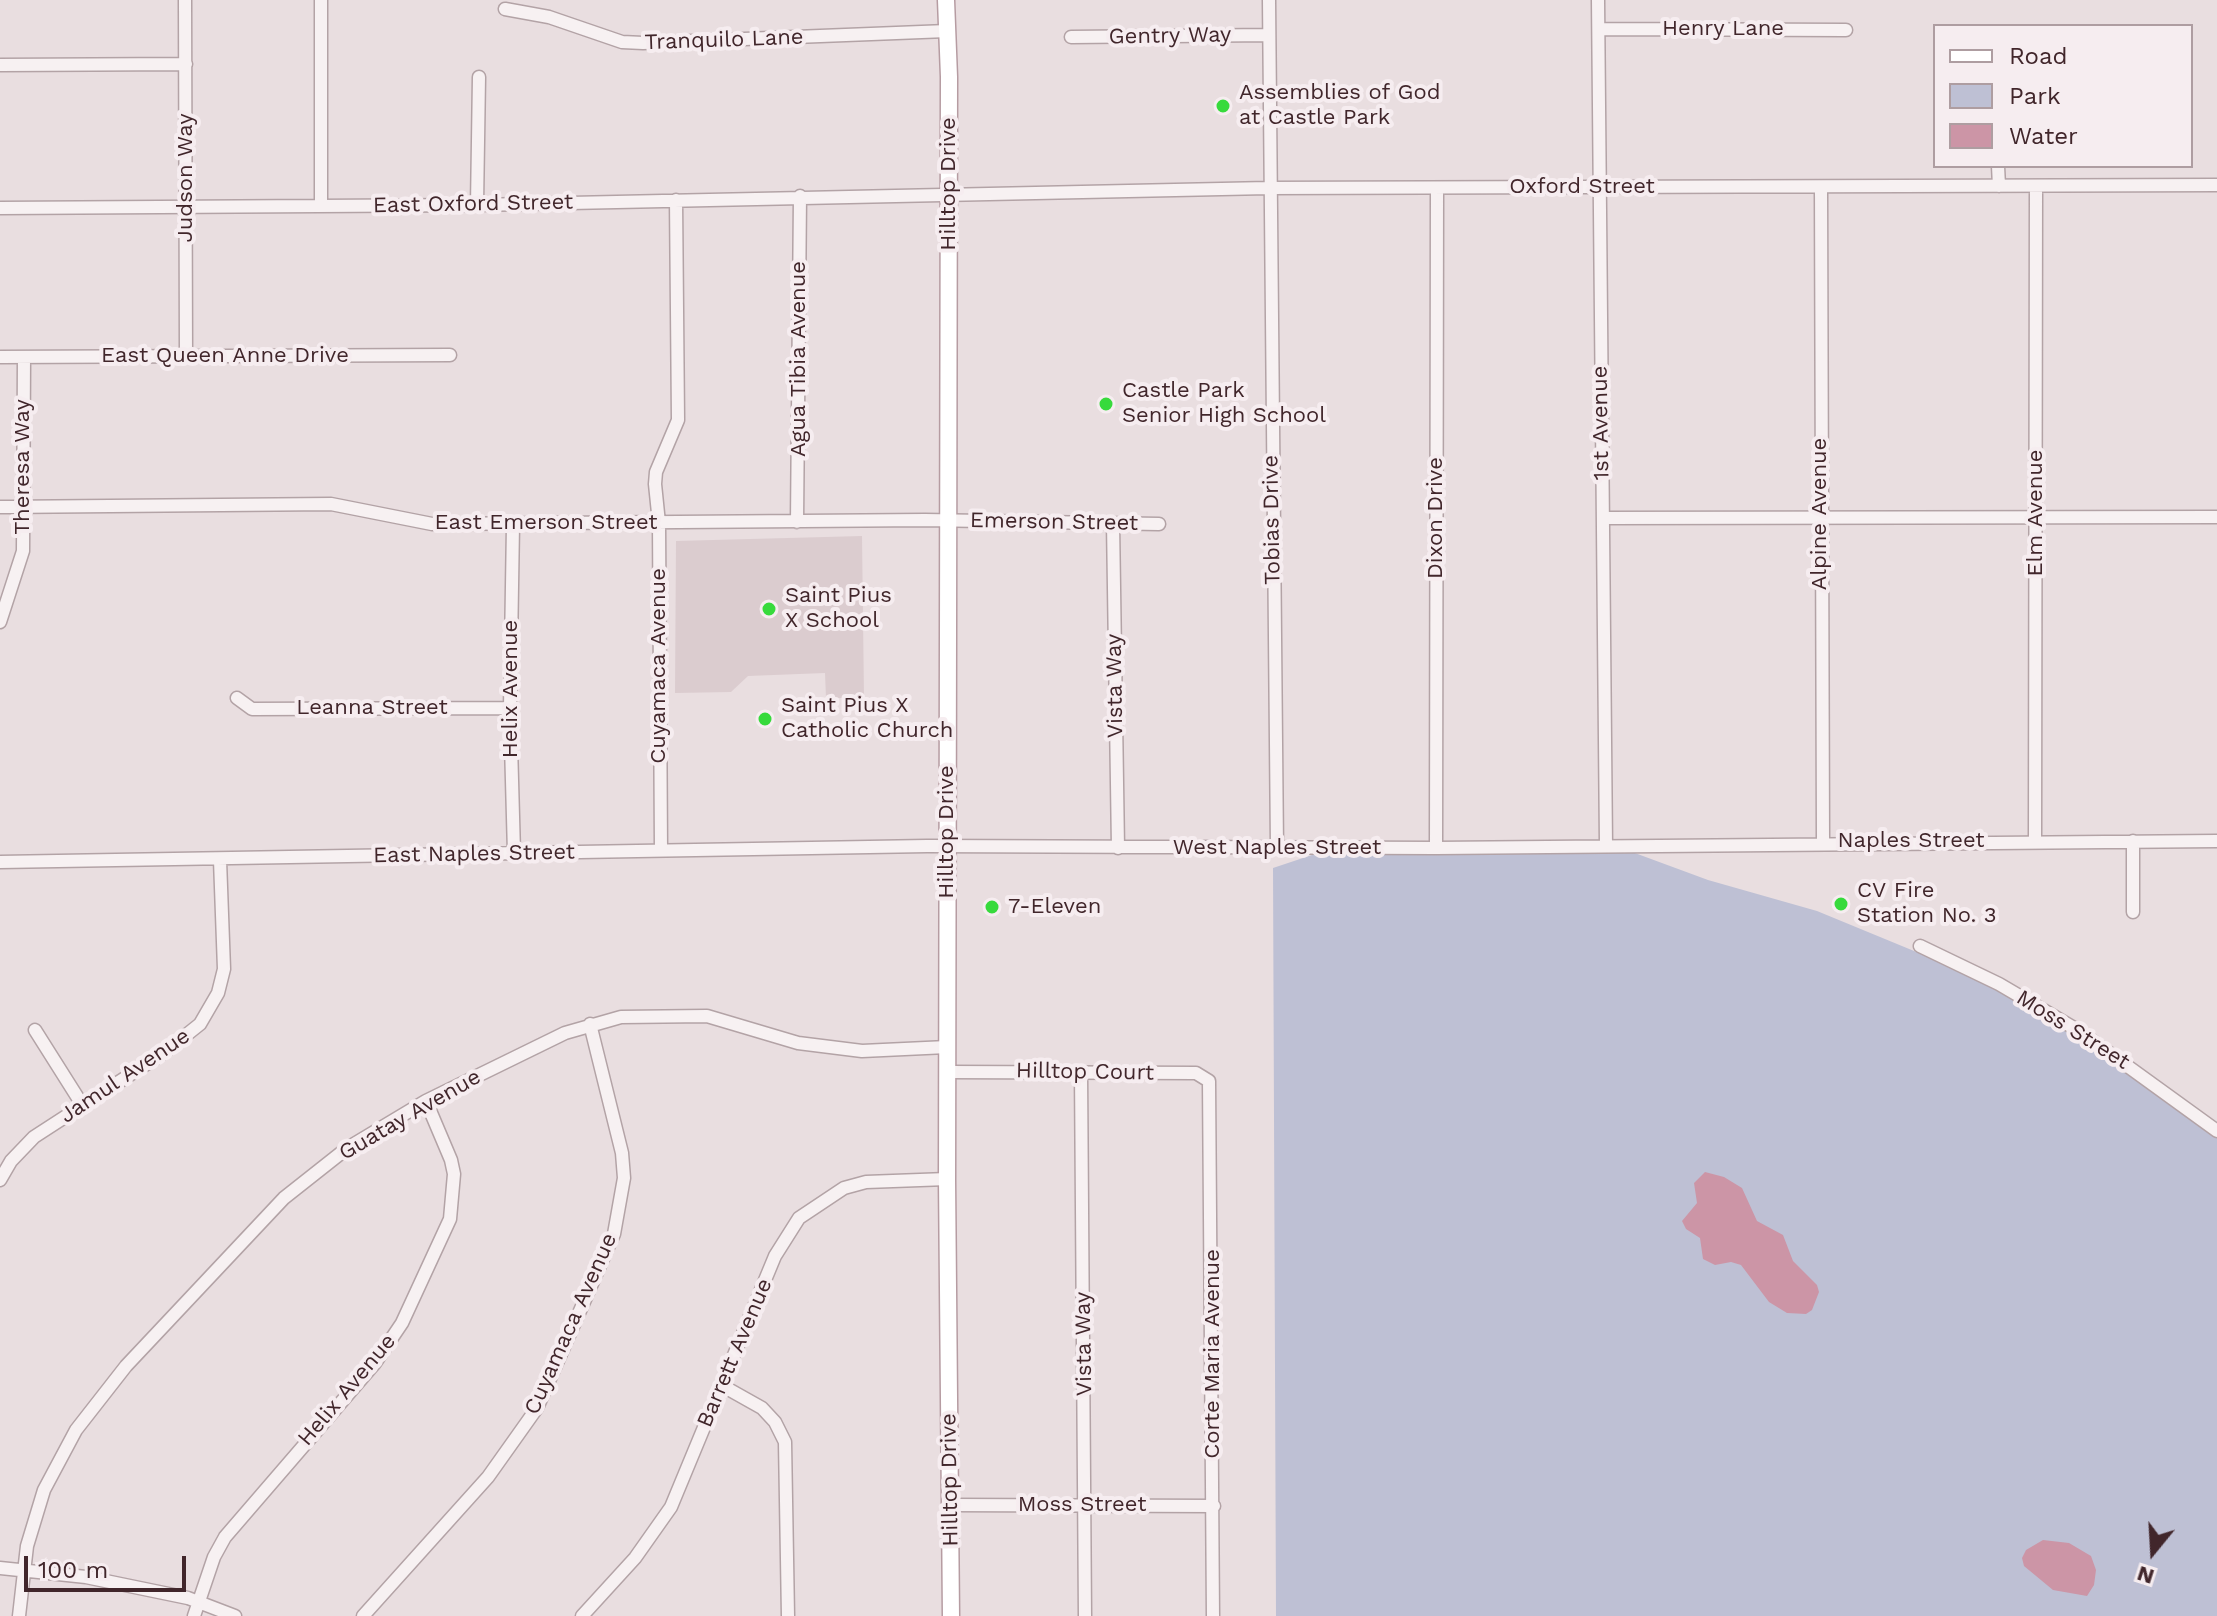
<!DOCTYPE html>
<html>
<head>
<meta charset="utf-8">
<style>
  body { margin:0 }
  #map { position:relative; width:2217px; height:1616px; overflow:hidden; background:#e9dee0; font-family:"Work Sans",sans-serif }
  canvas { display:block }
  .legend { position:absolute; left:1933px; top:24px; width:260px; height:144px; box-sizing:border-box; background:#f6edf0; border:2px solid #ae9da1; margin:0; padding:10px 14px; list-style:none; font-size:24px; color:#41262b }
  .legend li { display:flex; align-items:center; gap:16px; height:40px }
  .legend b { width:40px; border:2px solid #ae9da1 }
  .north { position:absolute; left:2113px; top:1512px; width:80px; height:80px; -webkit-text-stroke:6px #f6edf0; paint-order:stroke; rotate:198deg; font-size:22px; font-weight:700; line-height:32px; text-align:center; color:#41262b }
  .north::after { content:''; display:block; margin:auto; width:28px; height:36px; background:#41262b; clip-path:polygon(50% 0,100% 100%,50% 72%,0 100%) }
  .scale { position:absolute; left:24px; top:1556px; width:162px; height:36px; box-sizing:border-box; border:4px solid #41262b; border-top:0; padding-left:10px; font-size:24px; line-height:28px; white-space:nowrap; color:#41262b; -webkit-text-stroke:6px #f6edf0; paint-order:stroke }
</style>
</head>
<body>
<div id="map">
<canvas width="2217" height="1616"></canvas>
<ul class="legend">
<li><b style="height:10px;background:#fff"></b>Road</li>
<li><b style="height:22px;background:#bec0d4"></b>Park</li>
<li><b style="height:22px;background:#cc95a6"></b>Water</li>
</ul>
<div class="north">N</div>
<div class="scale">100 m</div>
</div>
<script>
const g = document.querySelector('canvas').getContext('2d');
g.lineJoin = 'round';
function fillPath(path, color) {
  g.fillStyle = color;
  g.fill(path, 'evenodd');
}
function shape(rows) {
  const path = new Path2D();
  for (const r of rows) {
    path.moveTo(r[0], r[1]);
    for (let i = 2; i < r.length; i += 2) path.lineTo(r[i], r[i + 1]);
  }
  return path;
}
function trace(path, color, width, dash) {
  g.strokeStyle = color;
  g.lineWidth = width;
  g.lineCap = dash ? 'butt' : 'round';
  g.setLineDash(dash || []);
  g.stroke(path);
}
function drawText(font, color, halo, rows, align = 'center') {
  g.font = font + ' "Work Sans",sans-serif';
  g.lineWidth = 8;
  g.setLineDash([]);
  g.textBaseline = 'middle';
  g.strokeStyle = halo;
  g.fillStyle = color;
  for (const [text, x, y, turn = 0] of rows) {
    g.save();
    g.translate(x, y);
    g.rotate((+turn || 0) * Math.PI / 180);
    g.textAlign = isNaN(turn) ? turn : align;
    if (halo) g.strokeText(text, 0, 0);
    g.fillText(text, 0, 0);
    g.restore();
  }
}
const built = shape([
  [862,536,864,698,826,698,825,673,748,676,731,692,675,693,676,541]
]);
const green = shape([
  [1605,842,1708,880,1817,911,1948,965,2054,1020,2217,1132,2217,1616,1276,1616,1273,868,1345,844]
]);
const water = shape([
  [1705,1172,1724,1177,1742,1188,1757,1221,1783,1235,1793,1261,1817,1285,1819,1292,1812,1310,1806,1314,1787,1313,1769,1302,1741,1265,1731,1262,1715,1265,1703,1259,1700,1238,1686,1229,1682,1221,1697,1203,1694,1183],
  [2043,1540,2069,1543,2091,1556,2096,1570,2094,1585,2087,1596,2053,1590,2024,1566,2022,1558,2026,1550]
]);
const minor = shape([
  [185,0,186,356],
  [1269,0,1277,847],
  [1598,0,1606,845],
  [505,9,549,17,622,42,643,43,947,31],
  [1599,29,1846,30],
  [1071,37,1269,35],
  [0,65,186,64],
  [1998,166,1999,186],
  [1821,187,1823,842],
  [321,205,321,0],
  [477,205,479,77],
  [0,208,477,205,1268,188,2217,185],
  [0,357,450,355],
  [0,507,331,504,432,524,925,520,1159,524],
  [1603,518,2217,517],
  [797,522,800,196],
  [1113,523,1118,848],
  [513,525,510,708,514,853],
  [0,622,23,551,24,357],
  [237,698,252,709,510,708],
  [2035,841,2036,186],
  [2133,841,2133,912],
  [1436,848,1437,188],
  [661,850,659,523,655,484,656,472,678,420,676,200],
  [0,862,927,846,1436,848,2217,841],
  [1920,946,1999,984,2079,1031,2217,1131],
  [35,1030,83,1106],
  [949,1072,1196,1073,1209,1081,1213,1616],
  [1081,1072,1085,1616],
  [0,1180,11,1161,34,1137,165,1052,200,1024,218,993,224,969,220,860],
  [721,1385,762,1408,775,1422,785,1442,788,1616],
  [950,1505,1214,1506],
  [0,1568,86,1577,188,1598,235,1616],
  [19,1616,27,1546,44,1490,76,1430,126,1366,284,1198,346,1149,426,1101,565,1033,621,1017,707,1016,798,1043,862,1051,947,1047],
  [194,1616,214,1557,225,1537,375,1363,402,1323,450,1219,454,1174,451,1160,426,1101],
  [363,1616,488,1477,537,1408,614,1234,624,1178,622,1153,590,1024],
  [582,1616,635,1558,671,1507,775,1256,799,1218,844,1188,866,1182,947,1179]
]);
const major = shape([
  [946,0,949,77,947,1179,951,1616]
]);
const markers = [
  [1223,106,8,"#37da3c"],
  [1106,404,8,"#37da3c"],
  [769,609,8,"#37da3c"],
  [765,719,8,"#37da3c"],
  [1841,904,8,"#37da3c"],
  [992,907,8,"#37da3c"]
];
const streetNames = [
  ["Henry Lane",1723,29],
  ["Gentry Way",1170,36,-1],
  ["Tranquilo Lane",724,40,-2],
  ["Judson Way",186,178,-90],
  ["Hilltop Drive",949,184,-90],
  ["Oxford Street",1582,187],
  ["East Oxford Street",473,204,-1],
  ["East Queen Anne Drive",225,356],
  ["Agua Tibia Avenue",799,359,-90],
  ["1st Avenue",1601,423,-91],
  ["Theresa Way",23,467,-90],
  ["Elm Avenue",2036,513,-90],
  ["Alpine Avenue",1820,514,-90],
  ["Dixon Drive",1436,518,-90],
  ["Tobias Drive",1272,520,-91],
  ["Emerson Street",1054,522,1],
  ["East Emerson Street",546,523],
  ["Cuyamaca Avenue",659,666,-90],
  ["Vista Way",1115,686,-91],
  ["Helix Avenue",511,689,-90],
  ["Leanna Street",372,708],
  ["Hilltop Drive",947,832,-90],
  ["Naples Street",1911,841],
  ["West Naples Street",1277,848],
  ["East Naples Street",474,854,-1],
  ["Moss Street",2073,1030,32],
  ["Hilltop Court",1085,1072,1],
  ["Jamul Avenue",125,1076,-34],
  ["Guatay Avenue",410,1115,-30],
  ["Cuyamaca Avenue",571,1324,-66],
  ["Vista Way",1084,1344,-91],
  ["Barrett Avenue",735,1353,-67],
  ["Corte Maria Avenue",1213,1354,-90],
  ["Helix Avenue",347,1390,-50],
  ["Hilltop Drive",950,1480,-91],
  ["Moss Street",1082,1505]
];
const poiNames = [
  ["Assemblies of God",1239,93],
  ["at Castle Park",1239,118],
  ["Castle Park",1122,391],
  ["Senior High School",1122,416],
  ["Saint Pius",785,596],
  ["X School",785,621],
  ["Saint Pius X",781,706],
  ["Catholic Church",781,731],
  ["CV Fire",1857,891],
  ["Station No. 3",1857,916],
  ["7-Eleven",1008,907]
];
fillPath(built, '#dbcccf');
fillPath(green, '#bec0d4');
fillPath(water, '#cc95a6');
trace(minor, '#b3a3a6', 15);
trace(major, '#b69ca2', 19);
trace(minor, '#f7f1f2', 12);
trace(major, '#fff', 16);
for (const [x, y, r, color] of markers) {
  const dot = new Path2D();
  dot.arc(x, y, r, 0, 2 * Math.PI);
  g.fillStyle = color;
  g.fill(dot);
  trace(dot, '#f6edf0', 3);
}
drawText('22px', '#41262b', '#f6edf0', streetNames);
drawText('22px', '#41262b', '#f6edf0', poiNames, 'left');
</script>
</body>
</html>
